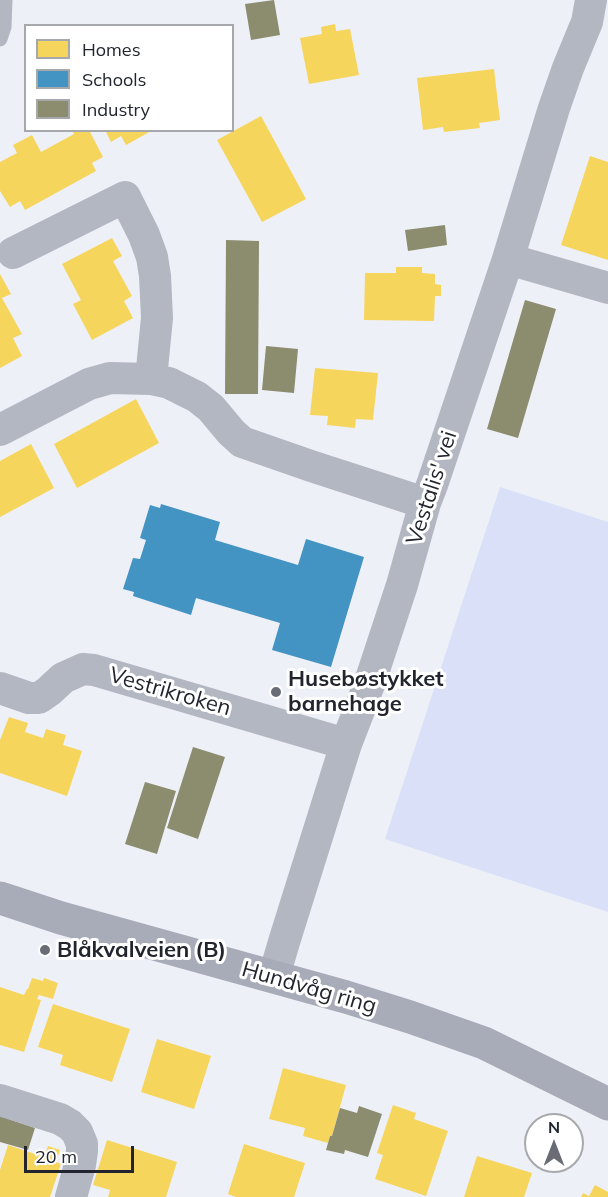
<!DOCTYPE html>
<html>
<head>
<meta charset="utf-8">
<style>
  body { margin:0 }
  #map { position:relative; width:608px; height:1197px; overflow:hidden; background:#eef0f8; font-family:Mulish,sans-serif }
  canvas { display:block }
  .legend { position:absolute; left:24px; top:24px; width:210px; height:108px; box-sizing:border-box; background:#fff; border:2px solid #a7a8ab; margin:0; padding:8px 10px; list-style:none; font-size:18px; color:#22252e }
  .legend li { display:flex; align-items:center; gap:12px; height:30px }
  .legend b { width:30px; border:2px solid #a7a8ab }
  .north { position:absolute; left:524px; top:1113px; width:60px; height:60px; box-sizing:border-box; background:#fff; border:2px solid #a7a8ab; border-radius:50%; rotate:0deg; font-size:16px; font-weight:700; line-height:24px; text-align:center; color:#22252e }
  .north::after { content:''; display:block; margin:auto; width:21px; height:27px; background:#696c75; clip-path:polygon(50% 0,100% 100%,50% 72%,0 100%) }
  .scale { position:absolute; left:24px; top:1146px; width:110px; height:27px; box-sizing:border-box; border:3px solid #22252e; border-top:0; padding-left:8px; font-size:18px; line-height:21px; white-space:nowrap; color:#22252e; -webkit-text-stroke:4px #fff; paint-order:stroke }
</style>
</head>
<body>
<div id="map">
<canvas width="608" height="1197"></canvas>
<ul class="legend">
<li><b style="height:16px;background:#f6d55c"></b>Homes</li>
<li><b style="height:16px;background:#4393c3"></b>Schools</li>
<li><b style="height:16px;background:#8c8c6e"></b>Industry</li>
</ul>
<div class="north">N</div>
<div class="scale">20 m</div>
</div>
<script>
const g = document.querySelector('canvas').getContext('2d');
g.lineJoin = 'round';
function fillPath(path, color) {
  g.fillStyle = color;
  g.fill(path, 'evenodd');
}
function shape(rows) {
  const path = new Path2D();
  for (const r of rows) {
    path.moveTo(r[0], r[1]);
    for (let i = 2; i < r.length; i += 2) path.lineTo(r[i], r[i + 1]);
  }
  return path;
}
function trace(path, color, width, dash) {
  g.strokeStyle = color;
  g.lineWidth = width;
  g.lineCap = dash ? 'butt' : 'round';
  g.setLineDash(dash || []);
  g.stroke(path);
}
function drawText(font, color, halo, rows, align = 'center') {
  g.font = font + ' Mulish,sans-serif';
  g.lineWidth = 6;
  g.setLineDash([]);
  g.textBaseline = 'middle';
  g.strokeStyle = halo;
  g.fillStyle = color;
  for (const [text, x, y, turn = 0] of rows) {
    g.save();
    g.translate(x, y);
    g.rotate((+turn || 0) * Math.PI / 180);
    g.textAlign = isNaN(turn) ? turn : align;
    if (halo) g.strokeText(text, 0, 0);
    g.fillText(text, 0, 0);
    g.restore();
  }
}
const green = shape([
  [500,487,608,522,608,912,385,839]
]);
const homes = shape([
  [335,24,336,31,350,29,359,75,309,84,300,38,322,34,321,27],
  [494,69,500,120,479,123,480,128,444,132,443,127,423,130,417,78],
  [261,116,306,199,262,222,217,140],
  [72,130,89,130,103,157,92,163,96,171,25,210,20,201,10,207,0,191,0,162,17,153,13,145,32,135,41,152,74,134],
  [105,130,153,130,126,145,121,136,111,142],
  [590,156,608,162,608,260,561,245],
  [112,238,122,256,113,261,132,296,124,301,133,318,92,340,73,304,81,300,62,264],
  [396,267,422,267,422,273,435,274,435,284,441,285,441,296,435,296,434,321,364,320,365,273,396,273],
  [0,274,11,294,2,298,22,334,13,338,22,356,0,368],
  [315,368,378,373,373,420,356,419,355,428,327,425,328,416,310,415],
  [136,399,159,443,77,488,54,444],
  [31,444,54,488,0,517,0,461],
  [9,717,28,723,25,732,43,738,46,729,66,735,63,745,82,751,67,796,0,773,0,740],
  [32,978,43,981,44,978,58,983,53,999,39,995,37,999,41,1000,24,1052,0,1045,0,987,24,995,27,989,28,989],
  [53,1004,130,1029,112,1082,60,1065,63,1055,38,1047],
  [157,1039,211,1056,194,1109,141,1092],
  [283,1068,346,1085,332,1136,330,1136,328,1143,303,1136,305,1128,269,1119],
  [393,1105,416,1113,414,1119,448,1131,426,1196,375,1179,383,1155,377,1153],
  [107,1140,177,1162,166,1197,108,1197,110,1190,93,1185],
  [244,1144,305,1163,294,1197,236,1197,228,1194],
  [8,1145,44,1157,48,1146,60,1150,56,1162,61,1164,50,1197,0,1197,0,1170],
  [477,1156,532,1173,524,1197,464,1197],
  [595,1185,608,1192,608,1197,581,1197,583,1193,589,1196]
]);
const schools = shape([
  [161,504,220,522,215,540,298,565,306,539,364,557,331,667,272,650,280,623,196,598,191,615,133,596,134,592,123,589,133,558,140,559,146,540,140,538,150,505,160,508]
]);
const industry = shape([
  [274,0,280,35,251,40,245,4],
  [445,225,447,245,408,251,405,230],
  [226,240,259,241,258,394,225,394],
  [525,300,556,309,518,438,487,429],
  [266,346,298,349,294,393,262,390],
  [193,747,225,757,198,839,167,828],
  [145,782,176,791,157,854,125,844],
  [359,1106,382,1114,368,1157,345,1150,344,1154,326,1150,330,1136,332,1136,340,1108,357,1113],
  [0,1116,35,1128,28,1150,0,1142]
]);
const lane = shape([
  [0,39,4,27,5,0]
]);
const street = shape([
  [13,253,125,197,144,235,152,257,155,276,157,318,151,379],
  [508,259,608,288],
  [0,430,89,384,110,378,151,379,169,383,197,397,211,408,231,432,242,442,311,466,425,503],
  [0,688,29,698,39,698,49,691,63,678,83,669,94,670,346,744],
  [274,976,284,942,346,744,370,682,402,585,425,503,432,485,508,259,554,108,568,68,587,22,591,0],
  [0,1100,60,1119,70,1125,77,1132,82,1144,82,1151,80,1165,71,1197]
]);
const secondary = shape([
  [0,898,61,918,346,997,410,1017,484,1043,608,1104]
]);
const markers = [
  [276,692,6,"#696c75"],
  [45,950,6,"#696c75"]
];
const streetNames = [
  ["Vestalis' vei",432,488,-72],
  ["Vestrikroken",170,692,16],
  ["Hundvåg ring",309,988,16]
];
const poiNames = [
  ["Husebøstykket",288,679],
  ["barnehage",288,704],
  ["Blåkvalveien (B)",57,950]
];
fillPath(green, '#d9e0f7');
fillPath(homes, '#f6d55c');
fillPath(schools, '#4393c3');
fillPath(industry, '#8c8c6e');
trace(lane, '#b3b7c2', 15);
trace(street, '#b3b7c2', 32);
trace(secondary, '#a8acb9', 33);
for (const [x, y, r, color] of markers) {
  const dot = new Path2D();
  dot.arc(x, y, r, 0, 2 * Math.PI);
  g.fillStyle = color;
  g.fill(dot);
  trace(dot, '#fff', 2);
}
drawText('22px', '#22252e', '#fff', streetNames);
drawText('bold 22px', '#22252e', '#fff', poiNames, 'left');
</script>
</body>
</html>
